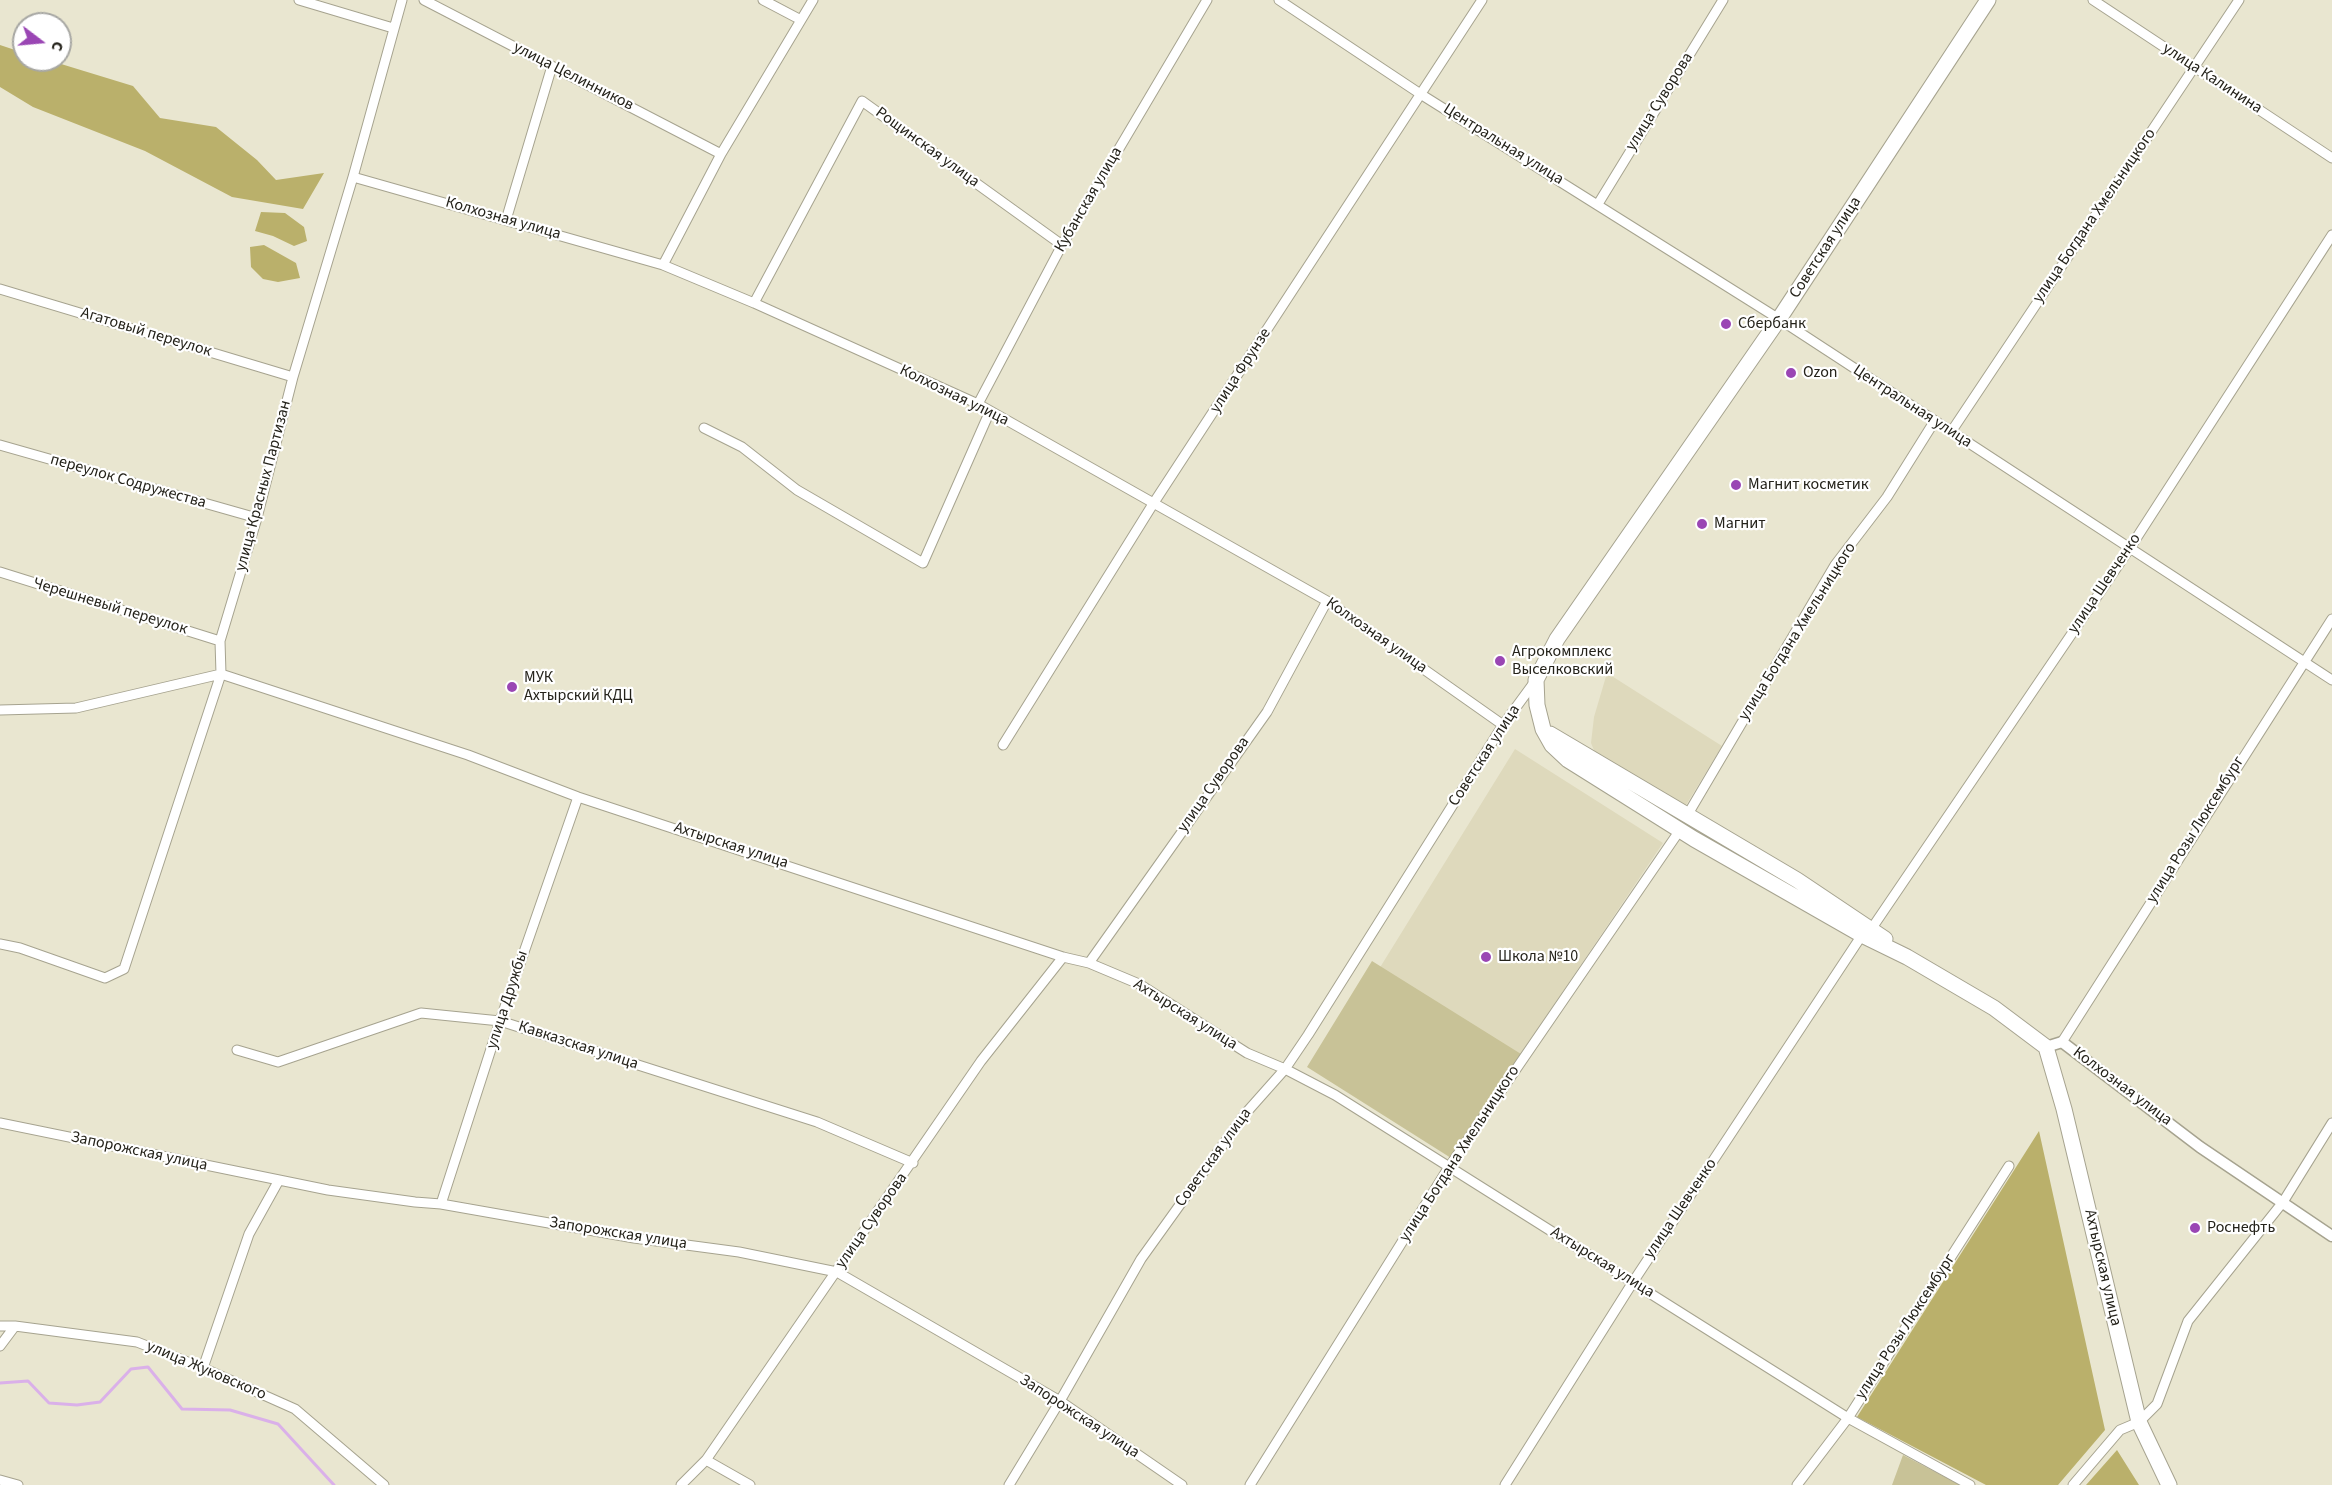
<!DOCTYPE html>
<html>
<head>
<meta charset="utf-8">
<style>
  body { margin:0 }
  #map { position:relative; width:2332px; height:1485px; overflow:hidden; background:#e9e6d0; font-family:"Source Sans 3",sans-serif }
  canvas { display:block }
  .north { position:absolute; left:12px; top:12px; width:60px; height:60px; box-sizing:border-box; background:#fff; border:2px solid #a7a7a3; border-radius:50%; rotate:106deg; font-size:16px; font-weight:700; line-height:24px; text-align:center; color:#24221a }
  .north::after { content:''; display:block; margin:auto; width:21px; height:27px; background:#9a46b4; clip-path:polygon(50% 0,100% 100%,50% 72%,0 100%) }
</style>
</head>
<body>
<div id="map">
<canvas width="2332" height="1485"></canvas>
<div class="north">С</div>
</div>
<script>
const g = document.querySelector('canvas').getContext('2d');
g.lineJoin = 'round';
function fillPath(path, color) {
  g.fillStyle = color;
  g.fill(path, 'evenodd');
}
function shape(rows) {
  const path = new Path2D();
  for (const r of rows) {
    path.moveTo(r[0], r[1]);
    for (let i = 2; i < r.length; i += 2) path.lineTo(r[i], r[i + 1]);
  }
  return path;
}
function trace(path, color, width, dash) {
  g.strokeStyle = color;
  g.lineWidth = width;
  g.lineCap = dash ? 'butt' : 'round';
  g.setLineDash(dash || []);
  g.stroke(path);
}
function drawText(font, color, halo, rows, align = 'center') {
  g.font = font + ' "Source Sans 3",sans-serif';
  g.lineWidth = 4.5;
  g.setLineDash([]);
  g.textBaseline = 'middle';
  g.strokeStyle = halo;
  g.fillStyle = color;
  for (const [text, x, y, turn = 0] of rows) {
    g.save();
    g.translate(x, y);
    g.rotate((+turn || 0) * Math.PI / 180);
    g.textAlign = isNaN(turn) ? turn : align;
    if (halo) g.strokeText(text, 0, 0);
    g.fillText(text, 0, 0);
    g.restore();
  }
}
const built = shape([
  [1607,673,1722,746,1683,810,1596,755,1591,743,1594,717],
  [1515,749,1663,843,1452,1156,1316,1071]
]);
const green = shape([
  [1372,961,1521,1054,1451,1158,1307,1067],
  [1903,1455,1960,1485,1892,1485]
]);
const forest = shape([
  [0,45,24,53,24,60,48,60,133,86,160,118,216,127,257,160,276,180,324,173,303,209,232,197,145,151,33,107,0,87],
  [261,212,285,213,304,227,307,241,294,246,273,236,255,231],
  [264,245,296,263,300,278,278,282,263,279,251,267,250,247],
  [2039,1131,2105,1430,2058,1485,1986,1485,1857,1417],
  [2117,1450,2139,1485,2086,1485]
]);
const stream = shape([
  [0,1383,28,1381,49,1403,77,1405,100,1402,131,1369,148,1367,182,1409,230,1410,278,1424,334,1485]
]);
const minor = shape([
  [299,0,393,28],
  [424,0,721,154],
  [763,0,801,20],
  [1279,0,1422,95,1779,319,2332,680],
  [2093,0,2332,158],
  [353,177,663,265,754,303,978,404,1327,601,1503,725],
  [1598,204,1723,0],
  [506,220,552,66],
  [663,265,721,154,813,0],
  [0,289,293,377],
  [754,303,862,101,1062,245],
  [978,404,1062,245,1207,0],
  [704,428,742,447,797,490,923,563,990,411],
  [1951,432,2239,0],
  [0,445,257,518],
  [0,572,220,641],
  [0,710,76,708,221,674,468,755,578,797,1063,957,1089,963,1139,984,1247,1053,1285,1069,1335,1095,1848,1418,1970,1485],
  [1003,745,1153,504,1482,0],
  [1688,814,1835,565,1887,497,1934,422],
  [1872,928,2130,548,2332,235],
  [0,944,20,948,105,978,124,969,221,674,220,641,257,518,293,377,353,177,402,0],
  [1089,963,1267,712,1327,601],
  [2062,1042,2332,619],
  [237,1050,278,1062,421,1013,500,1021,817,1122,913,1163],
  [0,1123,328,1190,415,1202,441,1204,634,1238,739,1252,837,1272,1060,1401,1182,1485],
  [441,1204,500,1021,578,797],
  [0,1326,15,1326,137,1342,203,1368,295,1409,384,1485],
  [0,1346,15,1326],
  [203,1368,249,1234,279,1180],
  [706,1460,750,1485],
  [0,1480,18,1485],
  [681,1485,706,1460,981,1061,1063,957],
  [1009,1485,1060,1401,1141,1259,1245,1114,1285,1069,1308,1035,1503,725,1536,680],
  [1250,1485,1449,1167,1680,830],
  [1505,1485,1633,1282,1862,935],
  [1797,1485,1848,1418,2009,1166],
  [2073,1485,2120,1430,2139,1422,2157,1404,2188,1321,2283,1202,2332,1123]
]);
const tertiary = shape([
  [2046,1047,2062,1042,2200,1147,2332,1236]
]);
const trunk = shape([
  [1988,0,1779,319,1557,639,1536,680,1537,705,1543,729,1552,745,1568,760,1694,839,1862,935,1907,957,1994,1008,2046,1047,2064,1109,2139,1422,2169,1485],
  [1550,734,1797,880,1885,939]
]);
const markers = [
  [1726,324,6,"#9a46b4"],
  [1791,373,6,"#9a46b4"],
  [1736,485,6,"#9a46b4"],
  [1702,524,6,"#9a46b4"],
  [1500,661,6,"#9a46b4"],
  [512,687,6,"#9a46b4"],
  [1486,957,6,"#9a46b4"],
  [2195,1228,6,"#9a46b4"]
];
const streetNames = [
  ["улица Целинников",573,77,27],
  ["улица Калинина",2212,79,33],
  ["улица Суворова",1660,102,-58],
  ["Центральная улица",1503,145,32],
  ["Рощинская улица",927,148,36],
  ["Кубанская улица",1089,200,-60],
  ["улица Богдана Хмельницкого",2095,216,-56],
  ["Колхозная улица",503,219,16],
  ["Советская улица",1826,248,-57],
  ["Агатовый переулок",146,333,17],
  ["улица Фрунзе",1241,371,-57],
  ["Колхозная улица",954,396,26],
  ["Центральная улица",1912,407,33],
  ["переулок Содружества",128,482,16],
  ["улица Красных Партизан",264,486,-75],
  ["улица Шевченко",2105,584,-56],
  ["Черешневый переулок",110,607,17],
  ["улица Богдана Хмельницкого",1798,632,-58],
  ["Колхозная улица",1376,636,35],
  ["Советская улица",1485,756,-57],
  ["улица Суворова",1214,785,-55],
  ["улица Розы Люксембург",2196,830,-58],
  ["Ахтырская улица",731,846,18],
  ["улица Дружбы",508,1000,-72],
  ["Ахтырская улица",1185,1015,32],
  ["Кавказская улица",578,1046,18],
  ["Колхозная улица",2122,1087,37],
  ["Запорожская улица",139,1152,12],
  ["улица Богдана Хмельницкого",1460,1154,-57],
  ["Советская улица",1214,1158,-54],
  ["улица Шевченко",1681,1209,-56],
  ["улица Суворова",872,1221,-55],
  ["Запорожская улица",618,1234,9],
  ["Ахтырская улица",1602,1263,32],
  ["Ахтырская улица",2102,1268,77],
  ["улица Розы Люксембург",1906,1327,-57],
  ["улица Жуковского",206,1371,23],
  ["Запорожская улица",1079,1417,33]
];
const poiNames = [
  ["Сбербанк",1738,324],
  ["Ozon",1803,373],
  ["Магнит косметик",1748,485],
  ["Магнит",1714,524],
  ["Агрокомплекс",1512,652],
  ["Выселковский",1512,670],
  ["МУК",524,678],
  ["Ахтырский КДЦ",524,696],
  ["Школа №10",1498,957],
  ["Роснефть",2207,1228]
];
fillPath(built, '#ded9bc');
fillPath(green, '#c8c297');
fillPath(forest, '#bab06b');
trace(stream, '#dab0e9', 3);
trace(minor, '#a6a38f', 11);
trace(tertiary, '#a6a38f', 13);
trace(trunk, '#a6a38f', 17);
trace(minor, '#fff', 9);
trace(tertiary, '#fff', 10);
trace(trunk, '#fff', 15);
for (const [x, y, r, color] of markers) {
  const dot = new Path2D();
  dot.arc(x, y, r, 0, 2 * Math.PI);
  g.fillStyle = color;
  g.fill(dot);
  trace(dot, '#fff', 2);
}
drawText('16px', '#24221a', '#fff', streetNames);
drawText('16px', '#24221a', '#fff', poiNames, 'left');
</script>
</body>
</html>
